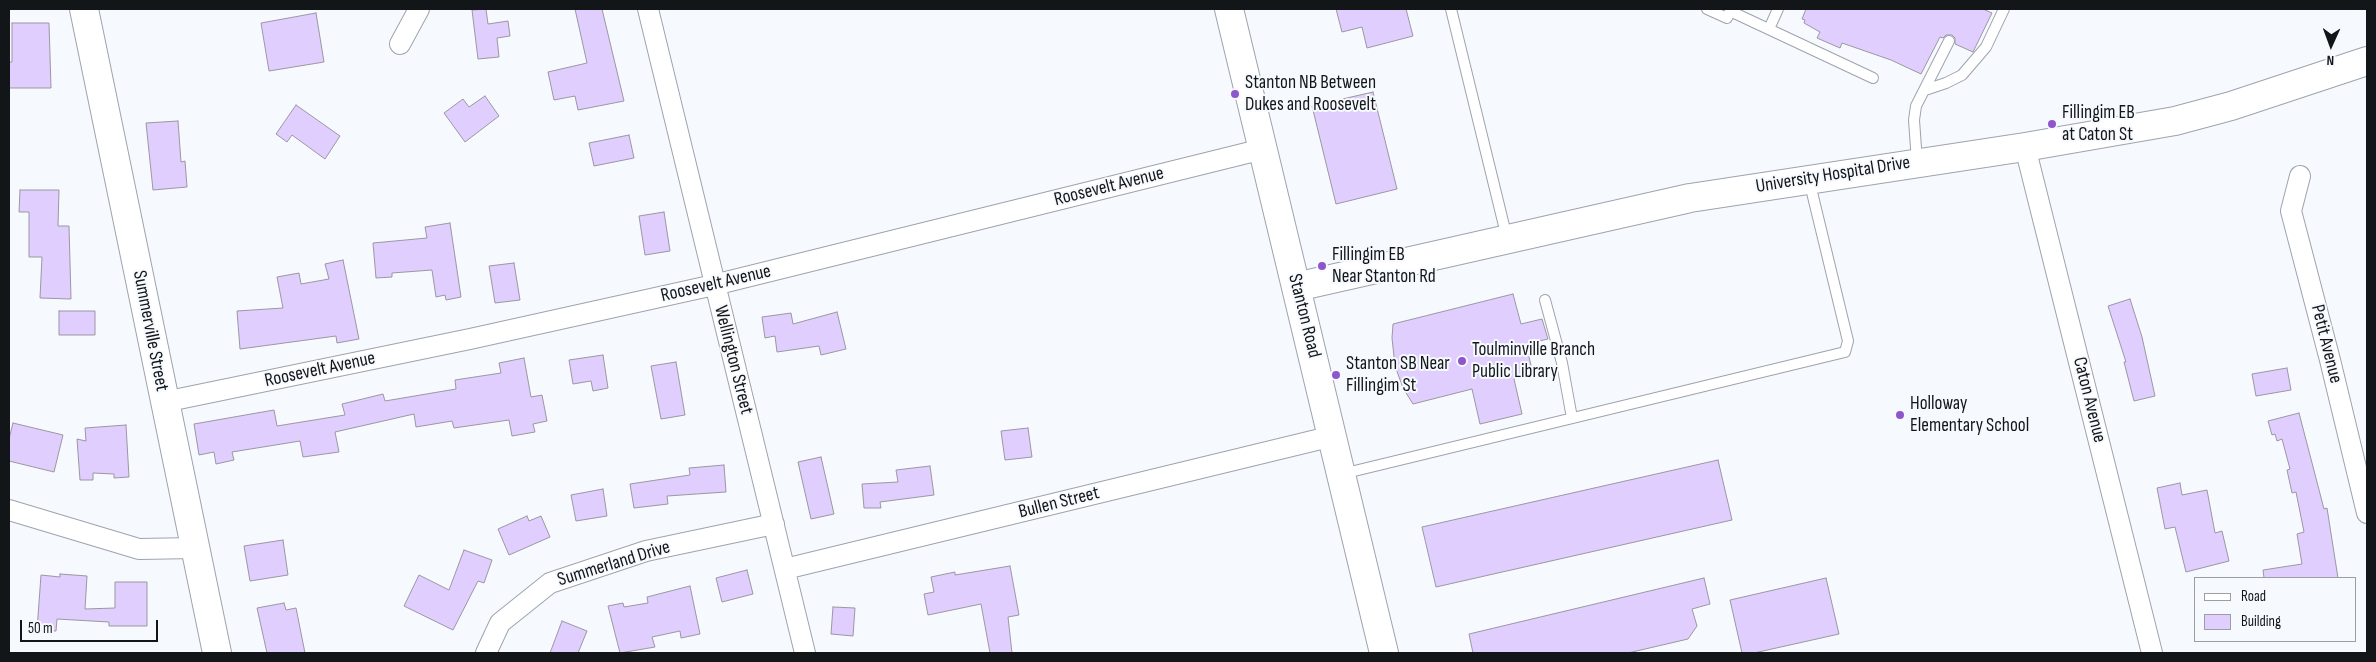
<!DOCTYPE html>
<html>
<head>
<meta charset="utf-8">
<style>
  body { margin:0 }
  #map { position:relative; width:2376px; height:662px; overflow:hidden; background:#f6f9fd; font-family:"Sofia Sans Condensed",sans-serif }
  canvas { display:block }
  .frame { position:absolute; inset:0; border:10px solid #131619; pointer-events:none }
  .legend { position:absolute; left:2194px; top:577px; width:162px; height:65px; box-sizing:border-box; background:#f6f9fd; border:1px solid #9b9ea2; margin:0; padding:6px 9px; list-style:none; font-size:15px; color:#131619 }
  .legend li { display:flex; align-items:center; gap:10px; height:25px }
  .legend b { width:25px; border:1px solid #9b9ea2 }
  .north { position:absolute; left:2306px; top:20px; width:50px; height:50px; -webkit-text-stroke:4px #f6f9fd; paint-order:stroke; rotate:182deg; font-size:14px; font-weight:700; line-height:20px; text-align:center; color:#131619 }
  .north::after { content:''; display:block; margin:auto; width:18px; height:22px; background:#131619; clip-path:polygon(50% 0,100% 100%,50% 72%,0 100%) }
  .scale { position:absolute; left:20px; top:620px; width:138px; height:22px; box-sizing:border-box; border:2px solid #131619; border-top:0; padding-left:6px; font-size:15px; line-height:18px; white-space:nowrap; color:#131619; -webkit-text-stroke:4px #f6f9fd; paint-order:stroke }
</style>
</head>
<body>
<div id="map">
<canvas width="2376" height="662"></canvas>
<div class="frame"></div>
<ul class="legend">
<li><b style="height:6px;background:#fff"></b>Road</li>
<li><b style="height:14px;background:#dfcefe"></b>Building</li>
</ul>
<div class="north">N</div>
<div class="scale">50 m</div>
</div>
<script>
const g = document.querySelector('canvas').getContext('2d');
g.lineJoin = 'round';
function fillPath(path, color) {
  g.fillStyle = color;
  g.fill(path, 'evenodd');
}
function shape(rows) {
  const path = new Path2D();
  for (const r of rows) {
    path.moveTo(r[0], r[1]);
    for (let i = 2; i < r.length; i += 2) path.lineTo(r[i], r[i + 1]);
  }
  return path;
}
function trace(path, color, width, dash) {
  g.strokeStyle = color;
  g.lineWidth = width;
  g.lineCap = dash ? 'butt' : 'round';
  g.setLineDash(dash || []);
  g.stroke(path);
}
function drawText(font, color, halo, rows, align = 'center') {
  g.font = font + ' "Sofia Sans Condensed",sans-serif';
  g.lineWidth = 4;
  g.setLineDash([]);
  g.textBaseline = 'middle';
  g.strokeStyle = halo;
  g.fillStyle = color;
  for (const [text, x, y, turn = 0] of rows) {
    g.save();
    g.translate(x, y);
    g.rotate((+turn || 0) * Math.PI / 180);
    g.textAlign = isNaN(turn) ? turn : align;
    if (halo) g.strokeText(text, 0, 0);
    g.fillText(text, 0, 0);
    g.restore();
  }
}
const building = shape([
  [486,9,488,24,508,21,510,36,497,38,499,57,478,59,472,10,486,9],
  [575,9,602,9,624,101,578,110,575,96,554,100,548,72,587,63,575,9],
  [1336,9,1406,9,1413,36,1367,48,1362,27,1342,32,1336,9],
  [1806,9,1983,9,1992,13,1973,52,1955,44,1955,38,1952,35,1946,35,1943,38,1940,37,1921,74,1891,60,1842,43,1840,48,1817,38,1820,32,1804,23,1805,20,1802,19,1806,9],
  [316,13,324,62,269,71,261,23,316,13],
  [12,23,49,23,51,88,9,88,9,62,12,62,12,23],
  [1373,92,1397,189,1336,204,1312,106,1373,92],
  [485,96,499,116,465,142,444,113,463,99,469,107,485,96],
  [296,105,340,136,325,159,292,135,287,142,276,134,296,105],
  [178,121,181,162,185,161,187,187,153,190,146,123,178,121],
  [629,135,634,158,594,166,589,143,629,135],
  [20,190,59,190,58,226,69,226,71,299,40,298,42,257,29,257,29,212,19,212,20,190],
  [664,212,670,251,645,255,639,216,664,212],
  [450,223,461,297,446,300,445,295,436,297,432,270,392,273,392,277,376,278,373,243,427,238,425,227,450,223],
  [343,260,359,339,337,343,336,336,240,349,237,311,283,308,277,277,299,273,301,284,329,279,325,264,343,260],
  [514,263,520,300,495,303,489,266,514,263],
  [1513,294,1521,324,1542,319,1548,339,1526,344,1533,374,1514,379,1522,414,1480,424,1472,389,1413,404,1403,388,1395,366,1392,338,1393,324,1513,294],
  [2130,299,2142,337,2155,396,2134,401,2124,362,2126,362,2108,306,2130,299],
  [59,311,95,311,95,335,59,335,59,311],
  [837,312,846,349,821,355,819,346,777,352,775,336,765,338,762,317,791,313,793,324,837,312],
  [603,355,608,388,593,391,591,381,573,384,569,360,603,355],
  [524,358,531,397,542,395,547,421,533,424,535,432,512,436,509,420,454,428,452,421,416,427,414,414,335,432,339,452,303,457,300,441,232,452,234,460,216,464,214,452,199,455,194,424,274,410,277,426,345,415,342,404,383,394,385,401,456,389,455,380,501,373,499,363,524,358],
  [676,362,685,415,661,419,651,366,676,362],
  [2287,368,2291,390,2256,396,2252,374,2287,368],
  [2299,413,2324,509,2327,508,2338,578,2264,578,2263,570,2302,564,2297,534,2304,532,2296,492,2292,493,2287,470,2290,469,2282,439,2277,441,2275,434,2272,435,2268,421,2299,413],
  [13,423,63,435,54,472,9,461,9,439,13,423],
  [126,425,129,477,114,478,114,474,93,473,93,480,80,480,77,439,86,441,85,428,126,425],
  [1028,428,1032,457,1005,460,1001,431,1028,428],
  [821,457,834,514,811,519,798,462,821,457],
  [1718,460,1732,520,1436,587,1422,527,1718,460],
  [724,465,726,492,667,496,668,504,634,508,630,484,690,475,689,468,724,465],
  [930,466,934,495,880,502,881,508,864,508,862,484,898,482,896,470,930,466],
  [2180,483,2182,495,2207,490,2215,533,2222,531,2229,561,2186,572,2175,527,2165,529,2157,488,2180,483],
  [603,489,607,516,576,521,571,495,603,489],
  [527,516,529,521,541,516,550,537,509,555,498,529,527,516],
  [283,540,288,575,250,581,244,546,283,540],
  [464,550,492,560,484,583,478,581,453,630,404,606,419,575,449,590,464,550],
  [1010,566,1019,615,1008,617,1012,653,990,653,981,604,928,615,924,594,934,592,931,577,955,572,955,575,1010,566],
  [747,570,753,594,722,602,716,578,747,570],
  [60,574,87,576,85,609,115,608,115,582,147,582,147,626,109,626,109,622,57,619,56,631,37,630,41,575,60,577,60,574],
  [1704,578,1710,604,1692,609,1697,626,1688,639,1628,653,1473,653,1469,634,1704,578],
  [1826,578,1839,634,1754,653,1742,653,1730,600,1826,578],
  [690,586,700,634,681,638,680,631,652,637,655,647,620,653,608,606,623,603,624,607,648,603,647,597,690,586],
  [284,603,286,610,296,608,305,653,267,653,257,608,284,603],
  [833,607,855,608,853,636,831,634,833,607],
  [562,621,587,631,578,653,550,653,562,621]
]);
const lane = shape([
  [1451,9,1507,238],
  [1707,9,1727,18,1730,11,1873,78],
  [1769,29,1778,9],
  [1925,90,1946,83,1962,75,1986,47,2004,9],
  [1917,162,1914,120,1916,106,1949,41],
  [1545,300,1562,363,1572,418],
  [1342,474,1845,352,1848,341,1809,180]
]);
const street = shape([
  [648,9,805,653],
  [400,44,419,9],
  [2025,147,2152,653],
  [2300,176,2291,211,2330,360,2367,513],
  [164,402,470,339,714,285,1263,149],
  [9,510,139,549,195,548],
  [785,569,1333,436],
  [486,653,500,623,550,583,646,551,774,524]
]);
const secondary = shape([
  [84,9,217,653],
  [1229,9,1384,653],
  [1296,287,1690,198,2025,147,2175,121,2231,106,2367,61]
]);
const markers = [
  [1235,94,5,"#8f55cc"],
  [2052,124,5,"#8f55cc"],
  [1322,266,5,"#8f55cc"],
  [1462,361,5,"#8f55cc"],
  [1336,375,5,"#8f55cc"],
  [1900,415,5,"#8f55cc"]
];
const poiNames = [
  ["Stanton NB Between",1245,83],
  ["Dukes and Roosevelt",1245,105],
  ["Fillingim EB",2062,113],
  ["at Caton St",2062,135],
  ["Fillingim EB",1332,255],
  ["Near Stanton Rd",1332,277],
  ["Toulminville Branch",1472,350],
  ["Public Library",1472,372],
  ["Stanton SB Near",1346,364],
  ["Fillingim St",1346,386],
  ["Holloway",1910,404],
  ["Elementary School",1910,426]
];
const streetNames = [
  ["University Hospital Drive",1833,175,-9],
  ["Roosevelt Avenue",1109,187,-14],
  ["Roosevelt Avenue",716,284,-13],
  ["Stanton Road",1304,316,76],
  ["Summerville Street",150,331,79],
  ["Petit Avenue",2326,344,76],
  ["Wellington Street",733,360,76],
  ["Roosevelt Avenue",320,370,-12],
  ["Caton Avenue",2089,400,76],
  ["Bullen Street",1059,503,-14],
  ["Summerland Drive",614,564,-17]
];
fillPath(building, '#dfcefe');
trace(building, '#9b97a2', 1);
trace(lane, '#9da4ae', 12);
trace(street, '#9da4ae', 22);
trace(secondary, '#9da4ae', 30);
trace(lane, '#fff', 10);
trace(street, '#fff', 20);
trace(secondary, '#fff', 28);
for (const [x, y, r, color] of markers) {
  const dot = new Path2D();
  dot.arc(x, y, r, 0, 2 * Math.PI);
  g.fillStyle = color;
  g.fill(dot);
  trace(dot, '#f6f9fd', 2);
}
drawText('19px', '#131619', '#f6f9fd', poiNames, 'left');
drawText('19px', '#131619', '#f6f9fd', streetNames);
</script>
</body>
</html>
